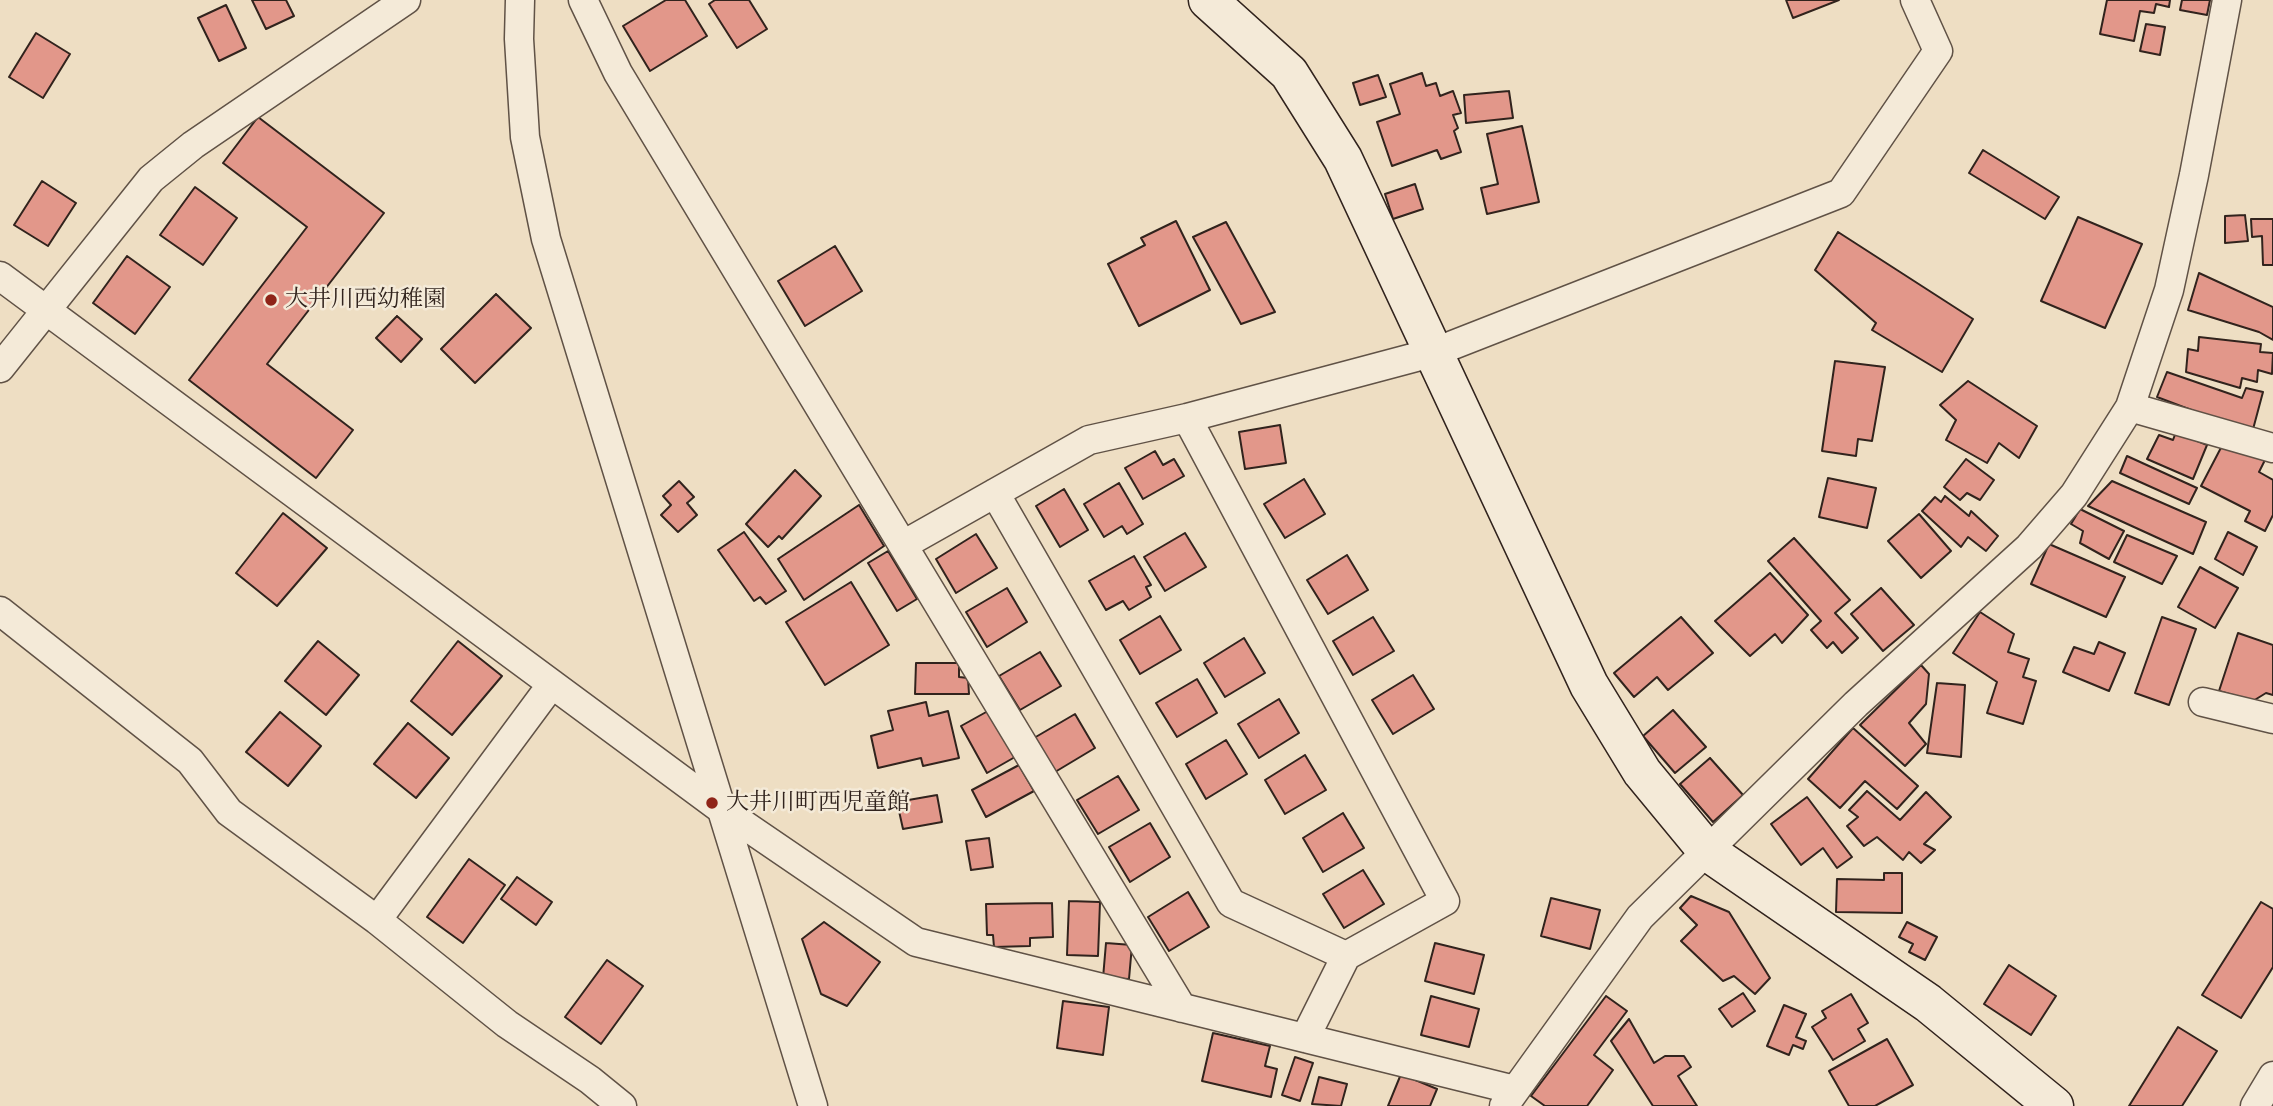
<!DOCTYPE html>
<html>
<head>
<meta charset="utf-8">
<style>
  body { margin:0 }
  canvas { display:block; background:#eedec3 }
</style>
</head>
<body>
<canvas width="2273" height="1106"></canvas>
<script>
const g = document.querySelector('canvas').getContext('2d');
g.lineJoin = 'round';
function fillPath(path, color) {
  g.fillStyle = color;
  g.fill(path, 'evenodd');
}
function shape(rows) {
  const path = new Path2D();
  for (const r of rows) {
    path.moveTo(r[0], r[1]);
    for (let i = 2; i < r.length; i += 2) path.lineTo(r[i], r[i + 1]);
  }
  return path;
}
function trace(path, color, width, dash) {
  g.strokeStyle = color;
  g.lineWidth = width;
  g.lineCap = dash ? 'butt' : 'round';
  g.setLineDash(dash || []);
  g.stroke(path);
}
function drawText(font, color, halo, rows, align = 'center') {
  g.font = font + ' "EB Garamond","Noto Serif JP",serif';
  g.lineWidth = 5;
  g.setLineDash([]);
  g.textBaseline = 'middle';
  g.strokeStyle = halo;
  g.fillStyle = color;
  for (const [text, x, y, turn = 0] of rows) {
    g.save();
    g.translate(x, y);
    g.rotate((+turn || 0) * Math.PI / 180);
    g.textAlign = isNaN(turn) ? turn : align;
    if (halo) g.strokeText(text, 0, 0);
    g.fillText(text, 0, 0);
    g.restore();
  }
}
const building = shape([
  [252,0,286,0,294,16,266,29,252,0],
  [666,0,685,0,707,36,650,71,623,26,666,0],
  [715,0,749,0,767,29,737,48,709,4,715,0],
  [1786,0,1839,0,1793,18,1786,0],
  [2107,0,2170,0,2169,7,2156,4,2154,13,2140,11,2134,41,2100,34,2107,0],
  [2182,0,2210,0,2207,15,2180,10,2182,0],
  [226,5,246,48,219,61,198,18,226,5],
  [2146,24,2165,27,2160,55,2140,51,2146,24],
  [36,33,70,54,43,98,9,77,36,33],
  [1422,73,1426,86,1436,83,1440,96,1453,91,1461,113,1453,115,1458,128,1454,131,1461,152,1441,159,1437,150,1392,166,1377,122,1400,114,1390,84,1422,73],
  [1378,75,1386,97,1360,105,1353,83,1378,75],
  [1509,91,1513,118,1466,123,1464,95,1509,91],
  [258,117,384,213,267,364,353,430,316,478,189,380,307,227,223,163,258,117],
  [1522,126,1539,202,1487,214,1481,188,1498,184,1487,134,1522,126],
  [1983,150,2059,197,2045,219,1969,173,1983,150],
  [42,181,76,203,48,246,14,225,42,181],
  [1415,184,1423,209,1393,219,1385,194,1415,184],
  [195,187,237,218,203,265,160,235,195,187],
  [2245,215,2248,241,2225,243,2225,216,2245,215],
  [2078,217,2142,244,2105,328,2041,301,2078,217],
  [2251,219,2273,219,2273,265,2263,265,2262,236,2252,237,2251,219],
  [1176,221,1210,290,1139,326,1108,264,1145,245,1141,238,1176,221],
  [1226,222,1275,312,1241,324,1193,237,1226,222],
  [1838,232,1973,319,1942,372,1872,330,1876,323,1815,270,1838,232],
  [835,246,862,291,805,326,778,281,835,246],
  [127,256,170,287,135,334,93,303,127,256],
  [2199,273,2273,307,2273,340,2259,332,2188,310,2199,273],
  [496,294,531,328,475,383,441,349,496,294],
  [397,316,422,339,401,362,376,338,397,316],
  [2199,337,2261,344,2260,352,2273,353,2272,374,2258,370,2257,382,2242,378,2240,388,2186,372,2188,349,2198,351,2199,337],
  [1835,361,1885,367,1872,441,1858,439,1856,456,1822,451,1835,361],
  [2167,372,2242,398,2246,388,2263,392,2252,433,2157,397,2167,372],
  [1968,381,2037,426,2019,458,1999,443,1987,463,1946,440,1956,420,1940,405,1968,381],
  [1280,425,1286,463,1245,469,1239,432,1280,425],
  [2176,432,2207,445,2193,479,2147,459,2159,435,2173,440,2176,432],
  [2225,440,2265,460,2259,472,2273,480,2273,515,2265,531,2245,521,2250,511,2201,486,2225,440],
  [1155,451,1163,465,1174,459,1184,476,1143,499,1125,468,1155,451],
  [2127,456,2197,488,2189,504,2120,473,2127,456],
  [1966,459,1994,480,1980,500,1967,493,1960,500,1944,487,1966,459],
  [795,470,821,496,782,539,779,536,768,547,746,524,795,470],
  [1828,478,1876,488,1867,528,1819,517,1828,478],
  [1304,479,1325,514,1285,538,1264,504,1304,479],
  [679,481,694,497,687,503,697,515,678,532,661,515,671,505,663,496,679,481],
  [2112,481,2206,522,2193,554,2088,506,2112,481],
  [1119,483,1143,524,1127,534,1122,526,1104,537,1084,504,1119,483],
  [1064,489,1088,530,1060,547,1036,506,1064,489],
  [1945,496,1969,516,1971,511,1998,536,1986,551,1968,537,1961,547,1922,511,1935,497,1941,502,1945,496],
  [859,505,884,546,804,600,778,559,859,505],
  [2080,509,2124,531,2109,559,2080,543,2083,531,2071,524,2080,509],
  [283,513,327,548,277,606,236,573,283,513],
  [1919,514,1951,551,1921,578,1888,541,1919,514],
  [744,532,786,591,766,604,760,597,754,601,718,550,744,532],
  [2228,532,2257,547,2243,575,2215,559,2228,532],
  [1185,533,1206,567,1165,591,1144,557,1185,533],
  [976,534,997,568,956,593,936,559,976,534],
  [2127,535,2177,556,2162,584,2114,562,2127,535],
  [1794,538,1850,600,1835,613,1858,638,1842,653,1833,642,1827,648,1811,630,1821,621,1768,561,1794,538],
  [2049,544,2125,577,2106,617,2031,584,2049,544],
  [888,551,917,599,897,611,868,563,888,551],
  [1347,555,1368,590,1328,614,1307,580,1347,555],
  [1134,556,1151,585,1146,587,1151,597,1129,610,1123,601,1106,610,1089,581,1134,556],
  [2200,567,2238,588,2215,628,2178,607,2200,567],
  [1770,573,1808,615,1782,643,1775,634,1750,656,1715,621,1770,573],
  [851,582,889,645,825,685,786,622,851,582],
  [1007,588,1027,622,987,647,966,612,1007,588],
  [1881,588,1914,625,1883,651,1851,614,1881,588],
  [1980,612,2014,634,2008,652,2029,659,2023,677,2036,681,2023,724,1987,713,1997,682,1953,653,1980,612],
  [1160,616,1181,650,1140,674,1120,640,1160,616],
  [1373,617,1394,651,1353,675,1333,641,1373,617],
  [1681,617,1713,653,1668,690,1657,677,1634,697,1614,673,1681,617],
  [2162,617,2196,629,2169,705,2135,693,2162,617],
  [2238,633,2273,645,2273,695,2266,693,2253,701,2219,691,2238,633],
  [1244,638,1265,673,1225,697,1204,663,1244,638],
  [318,641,359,675,326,715,285,681,318,641],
  [458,641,502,676,452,735,411,701,458,641],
  [2099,642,2125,653,2109,691,2063,672,2074,647,2094,654,2099,642],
  [1040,652,1061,686,1020,710,999,676,1040,652],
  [916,663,959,663,959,677,968,678,969,694,915,694,916,663],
  [1921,665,1929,674,1926,704,1909,723,1926,744,1905,766,1860,725,1921,665],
  [1413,675,1434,709,1393,734,1372,700,1413,675],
  [1197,679,1217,713,1177,737,1156,703,1197,679],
  [1937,683,1965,685,1961,757,1927,753,1937,683],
  [1279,699,1299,733,1259,758,1238,724,1279,699],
  [926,702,929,716,948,711,959,758,923,766,921,758,878,768,871,736,893,730,888,711,926,702],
  [1673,710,1706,747,1675,773,1643,736,1673,710],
  [988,711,1015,757,987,773,961,726,988,711],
  [280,712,321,746,288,786,246,752,280,712],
  [1075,714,1095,748,1055,772,1034,738,1075,714],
  [408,723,449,758,416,798,374,764,408,723],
  [1853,728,1918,786,1897,809,1865,781,1840,808,1808,779,1853,728],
  [1226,740,1247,774,1206,799,1186,764,1226,740],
  [1305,755,1326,790,1285,814,1265,780,1305,755],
  [1710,758,1743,795,1713,822,1680,784,1710,758],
  [1019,765,1034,791,986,817,972,790,1019,765],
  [1118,776,1139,810,1098,834,1077,800,1118,776],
  [1867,791,1900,820,1926,792,1951,817,1924,844,1935,850,1921,863,1909,852,1903,860,1877,837,1864,846,1847,826,1858,817,1849,810,1867,791],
  [937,795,942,822,903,829,897,802,937,795],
  [1807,797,1852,857,1837,868,1823,848,1801,865,1771,824,1807,797],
  [1343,813,1364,848,1323,872,1303,838,1343,813],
  [1150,823,1170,857,1130,882,1109,847,1150,823],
  [989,838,993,867,971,870,966,841,989,838],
  [469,859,505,885,463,943,427,917,469,859],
  [1363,870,1384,904,1344,928,1323,894,1363,870],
  [1884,873,1902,873,1902,913,1836,912,1837,879,1884,880,1884,873],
  [517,877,552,902,536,925,501,899,517,877],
  [1188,892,1209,927,1169,951,1148,917,1188,892],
  [1691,896,1729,912,1770,978,1755,994,1734,976,1723,981,1681,941,1697,925,1680,908,1691,896],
  [1551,898,1600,910,1590,949,1541,936,1551,898],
  [1069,901,1100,902,1098,956,1067,955,1069,901],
  [2261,902,2273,909,2273,967,2241,1018,2202,995,2261,902],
  [1052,903,1053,937,1030,938,1030,946,994,947,993,935,987,935,986,904,1052,903],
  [824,922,880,962,847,1006,821,994,802,939,824,922],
  [1907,922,1937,937,1925,960,1909,952,1913,944,1899,937,1907,922],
  [1106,943,1132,945,1129,979,1103,978,1106,943],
  [1435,943,1484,955,1474,994,1425,981,1435,943],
  [607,960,643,986,601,1044,565,1017,607,960],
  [2009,965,2056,996,2031,1035,1984,1004,2009,965],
  [1743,993,1755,1011,1732,1027,1719,1009,1743,993],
  [1851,994,1868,1023,1858,1029,1865,1041,1833,1060,1812,1027,1826,1018,1822,1011,1851,994],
  [1431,996,1479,1009,1469,1047,1421,1035,1431,996],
  [1606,996,1627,1011,1594,1055,1613,1070,1587,1106,1545,1106,1531,1096,1606,996],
  [1063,1001,1109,1007,1103,1055,1057,1048,1063,1001],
  [1784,1005,1806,1014,1796,1037,1806,1041,1803,1049,1793,1045,1789,1055,1767,1046,1784,1005],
  [1629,1019,1654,1063,1665,1056,1684,1056,1691,1067,1678,1076,1697,1106,1653,1106,1611,1041,1629,1019],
  [2178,1027,2217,1051,2182,1106,2129,1106,2178,1027],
  [1213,1033,1270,1046,1265,1066,1277,1069,1271,1097,1202,1081,1213,1033],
  [1887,1039,1913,1085,1875,1106,1849,1106,1829,1071,1887,1039],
  [1295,1057,1313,1063,1300,1101,1282,1095,1295,1057],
  [1401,1074,1437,1089,1430,1106,1388,1106,1401,1074],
  [1319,1077,1347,1084,1341,1106,1312,1104,1319,1077]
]);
const street = shape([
  [520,0,519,39,525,137,546,239,813,1106],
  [583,0,618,73,1182,1008],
  [0,276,721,809,916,942,1515,1090],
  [0,368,151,179,193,145,406,0],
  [2130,407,2273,448],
  [1187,418,1445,901,1346,956,1305,1038],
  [995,493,1231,903,1346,956],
  [903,545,1089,440,1187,418,1435,352,1841,193,1938,51,1915,0],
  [0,611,190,761,229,812,377,920,507,1024,590,1080,622,1106],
  [2203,702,2273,719],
  [377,920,552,684],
  [1504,1106,1640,917,1856,704,2029,547,2074,495,2130,407,2169,290,2194,175,2227,0],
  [2255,1106,2273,1076]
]);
const secondary = shape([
  [1208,0,1289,73,1343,159,1589,685,1642,772,1708,852,1928,1003,2054,1106]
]);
const markers = [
  [271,300,7,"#8f2418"],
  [712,803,7,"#8f2418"]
];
const poiNames = [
  ["大井川西幼稚園",285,300],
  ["大井川町西児童館",726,803]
];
fillPath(building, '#e2978a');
trace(building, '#31231d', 2);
trace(street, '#605246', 31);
trace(secondary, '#31231d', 41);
trace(street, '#f4ead8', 28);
trace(secondary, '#f4ead8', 38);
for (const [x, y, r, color] of markers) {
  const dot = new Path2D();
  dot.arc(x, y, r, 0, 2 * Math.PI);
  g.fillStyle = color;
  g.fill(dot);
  trace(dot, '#f4ead8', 2.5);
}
drawText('23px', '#31231d', '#f4ead8', poiNames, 'left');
</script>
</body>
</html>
